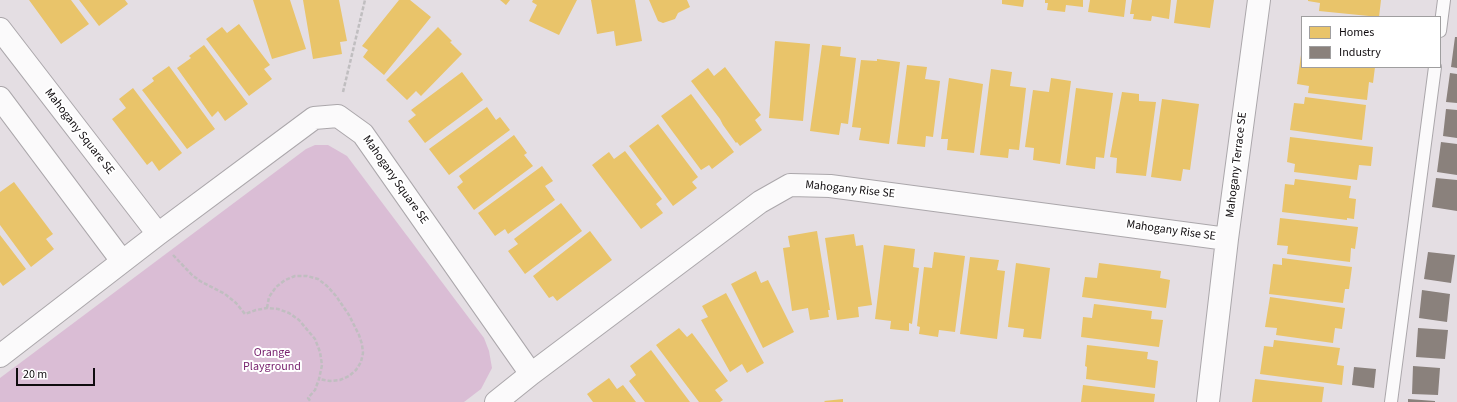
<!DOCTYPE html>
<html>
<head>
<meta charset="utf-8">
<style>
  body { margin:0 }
  #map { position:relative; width:1457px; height:402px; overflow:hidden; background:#e4dee3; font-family:"Source Sans 3",sans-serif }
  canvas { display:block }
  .legend { position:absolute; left:1301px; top:16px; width:140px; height:52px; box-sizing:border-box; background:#fff; border:1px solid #9f9e9f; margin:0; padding:5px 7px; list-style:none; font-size:12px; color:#100c0f }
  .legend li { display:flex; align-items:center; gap:8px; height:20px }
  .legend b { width:20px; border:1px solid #9f9e9f }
  .scale { position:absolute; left:16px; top:368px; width:79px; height:18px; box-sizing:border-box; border:2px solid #100c0f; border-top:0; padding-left:5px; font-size:12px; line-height:14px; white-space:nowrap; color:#100c0f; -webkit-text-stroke:3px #fff; paint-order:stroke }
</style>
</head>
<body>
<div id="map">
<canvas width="1457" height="402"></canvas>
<ul class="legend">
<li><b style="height:11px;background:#e9c46a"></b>Homes</li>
<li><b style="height:11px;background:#8a817c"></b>Industry</li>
</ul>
<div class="scale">20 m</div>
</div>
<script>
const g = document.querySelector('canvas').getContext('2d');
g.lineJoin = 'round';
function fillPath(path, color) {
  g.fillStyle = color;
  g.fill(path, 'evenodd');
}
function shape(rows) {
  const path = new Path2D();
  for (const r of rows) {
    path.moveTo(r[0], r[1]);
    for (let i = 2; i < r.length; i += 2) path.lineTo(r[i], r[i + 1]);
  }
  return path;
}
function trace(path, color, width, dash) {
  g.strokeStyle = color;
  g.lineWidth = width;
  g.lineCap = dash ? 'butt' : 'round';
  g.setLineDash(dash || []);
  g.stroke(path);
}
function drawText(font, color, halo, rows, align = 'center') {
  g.font = font + ' "Source Sans 3",sans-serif';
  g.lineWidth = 4;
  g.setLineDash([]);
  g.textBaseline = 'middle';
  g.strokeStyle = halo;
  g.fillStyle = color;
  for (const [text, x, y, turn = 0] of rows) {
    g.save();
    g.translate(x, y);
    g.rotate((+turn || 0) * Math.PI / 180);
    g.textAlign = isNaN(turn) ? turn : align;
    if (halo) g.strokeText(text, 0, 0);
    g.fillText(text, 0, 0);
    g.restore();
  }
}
const green = shape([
  [315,145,328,145,347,156,484,338,489,351,492,368,481,389,464,402,0,402,0,378,306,149]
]);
const homes = shape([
  [29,0,71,0,89,24,61,44],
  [79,0,125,0,128,4,99,26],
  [253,0,290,0,306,49,272,59],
  [303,0,339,0,347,41,340,42,342,54,313,59],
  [399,0,410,0,431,17,384,75,363,57,368,50,362,46],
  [500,0,510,0,506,5],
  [533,0,577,0,559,35,529,21,537,5,532,2],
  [591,0,635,0,642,41,616,46,614,31,597,34],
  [649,0,687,0,690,7,678,13,675,19,663,23,658,21],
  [1002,0,1024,0,1023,7,1002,4],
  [1045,0,1083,0,1083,7,1066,5,1065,12,1047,10,1048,3,1045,3],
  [1090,0,1126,0,1124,17,1088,12],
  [1132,0,1171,0,1169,19,1152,16,1151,21,1133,19,1134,14,1130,14],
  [1177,0,1214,0,1210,28,1174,23],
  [1308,0,1381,0,1379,17,1319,11,1320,3,1308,1],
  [239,24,270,65,264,69,272,79,249,96,206,39,222,27,227,33],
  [438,27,452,41,450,42,462,54,421,96,416,91,407,100,386,80],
  [775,41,810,44,803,121,769,118],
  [204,45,248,104,225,121,218,111,212,117,177,68,191,58,189,56],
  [822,45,841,47,840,56,856,58,848,124,841,123,839,135,810,131],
  [1301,55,1302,56,1302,67,1375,67,1373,83,1369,82,1367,100,1308,93,1309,86,1297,84],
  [877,59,900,62,889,144,859,140,861,128,852,127,861,60,877,61],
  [907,65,927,67,925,79,940,81,933,137,926,136,925,147,897,144],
  [169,66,215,129,187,149,142,90,154,81,152,78],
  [725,67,761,115,755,120,762,130,740,146,737,142,736,143,723,125,720,119,691,81,708,68,714,76],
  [991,69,1012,72,1010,86,1026,88,1019,150,1009,149,1008,158,980,155],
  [462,72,483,100,425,143,408,121,416,115,411,110],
  [949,78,983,84,974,153,947,150,948,139,941,139],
  [1051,78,1071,81,1060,164,1033,160,1034,148,1025,147,1033,90,1049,92],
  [133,88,182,153,159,171,152,161,147,165,112,119,126,108,119,99],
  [1076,88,1113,93,1104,158,1096,157,1095,169,1066,165],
  [1122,92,1139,94,1139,101,1156,102,1146,176,1116,173,1117,158,1110,157],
  [691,94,734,152,712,169,709,165,701,170,661,116],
  [1305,97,1366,105,1362,140,1290,130,1294,103,1304,104],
  [1162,99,1199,104,1190,170,1183,169,1181,181,1151,177],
  [487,107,496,120,500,117,510,130,449,175,429,149],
  [658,124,698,177,692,182,697,188,673,206,629,146],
  [514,135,527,153,524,155,533,166,474,210,457,187,463,182,459,176],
  [1290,137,1373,147,1371,166,1359,165,1357,180,1294,172,1295,164,1287,162],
  [625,151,662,199,656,204,663,213,641,229,592,165,609,152,614,159],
  [542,166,553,181,545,186,555,200,508,234,505,229,495,236,478,213],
  [1295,179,1351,186,1349,198,1356,199,1354,219,1347,218,1347,220,1282,212,1285,184,1294,185],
  [14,182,53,234,46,239,54,249,31,267,0,225,0,192],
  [561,203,582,231,525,274,508,251,518,244,514,239],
  [1280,218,1358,227,1355,249,1351,248,1350,262,1287,254,1288,246,1277,245],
  [590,231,612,260,557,301,553,296,549,298,533,276],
  [817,231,830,310,828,310,829,317,810,320,808,308,792,311,783,248,790,247,788,236],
  [854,234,856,246,863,245,872,305,858,307,859,317,837,320,825,238],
  [0,235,26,269,3,286,0,282],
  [884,245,915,249,913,267,919,268,912,324,909,323,909,331,890,329,891,321,875,319],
  [934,252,965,256,955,332,939,330,938,337,919,334,920,327,917,326,924,267,932,268],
  [970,257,999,260,997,270,1005,271,997,339,960,334],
  [1282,258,1352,267,1349,289,1345,289,1343,303,1269,294,1273,264,1282,265],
  [1016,263,1050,268,1041,339,1023,337,1024,329,1008,327],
  [1099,263,1161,271,1160,278,1170,280,1166,308,1082,297,1085,277,1097,278],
  [756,271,761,283,768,280,794,332,763,348,731,284],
  [726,293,764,363,747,373,742,364,730,372,701,320,708,317,702,306],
  [1270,297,1345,308,1342,329,1335,328,1333,343,1276,335,1277,328,1265,327],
  [1094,304,1152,311,1151,319,1163,320,1159,347,1081,337,1083,317,1092,318],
  [679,328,687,337,692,333,728,381,715,390,723,400,720,402,699,402,656,345],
  [1274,340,1340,348,1337,365,1344,366,1342,385,1260,374,1264,346,1273,347],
  [1087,345,1148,352,1147,359,1158,361,1155,388,1086,379,1087,367,1085,366],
  [651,350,690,402,645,402,629,381,636,375,630,366],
  [609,378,617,389,623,385,636,402,593,402,587,394],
  [1255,379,1324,387,1322,402,1252,402],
  [1083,385,1155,394,1154,402,1081,402],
  [843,399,843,402,825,402,824,401]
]);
const industry = shape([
  [1455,37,1457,37,1457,68,1451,67],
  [1450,73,1457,74,1457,103,1446,102],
  [1446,109,1457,110,1457,138,1443,136],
  [1441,142,1457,144,1457,175,1437,172],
  [1436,178,1457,180,1457,211,1432,207],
  [1428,252,1455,255,1451,283,1424,279],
  [1422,290,1450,294,1447,322,1419,318],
  [1418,328,1448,330,1445,359,1416,357],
  [1413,366,1440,368,1438,395,1412,394],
  [1354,367,1376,369,1374,388,1352,385],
  [1408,399,1435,401,1435,402,1408,402]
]);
const path = shape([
  [343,92,365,0],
  [173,255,192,275,200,281,225,294,236,303,245,314,256,310,267,308,278,309,289,313,299,320,315,339,320,352,322,365,319,379,315,390,308,398,311,402],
  [267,308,269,297,276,287,285,280,295,276,307,276,318,279,327,286,336,296,349,315,359,335,362,344,363,353,361,362,356,370,349,376,340,380,330,381,319,379]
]);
const service = shape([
  [1440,31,1444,0],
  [1391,402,1435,67]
]);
const minor = shape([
  [0,29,158,234],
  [0,98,122,261],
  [0,356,158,234,314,118,338,116,363,134,531,374,496,402],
  [531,374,760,202,790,185,830,186,1227,239],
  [1208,402,1227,239,1259,0]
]);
const streetNames = [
  ["Mahogany Square SE",79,132,52],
  ["Mahogany Terrace SE",1237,165,-83],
  ["Mahogany Square SE",395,180,55],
  ["Mahogany Rise SE",850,190,6],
  ["Mahogany Rise SE",1171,231,8]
];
const parkNames = [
  ["Orange",272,353],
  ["Playground",272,367]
];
fillPath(green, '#dabdd5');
fillPath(homes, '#e9c46a');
fillPath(industry, '#8a817c');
trace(service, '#aba7ab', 14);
trace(minor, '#aba7ab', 24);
trace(path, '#c0bec0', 2.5, [4, 2]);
trace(service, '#fbfafb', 12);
trace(minor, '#fbfafb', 22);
drawText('12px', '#100c0f', '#fff', streetNames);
drawText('12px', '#792470', '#fff', parkNames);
</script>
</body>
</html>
